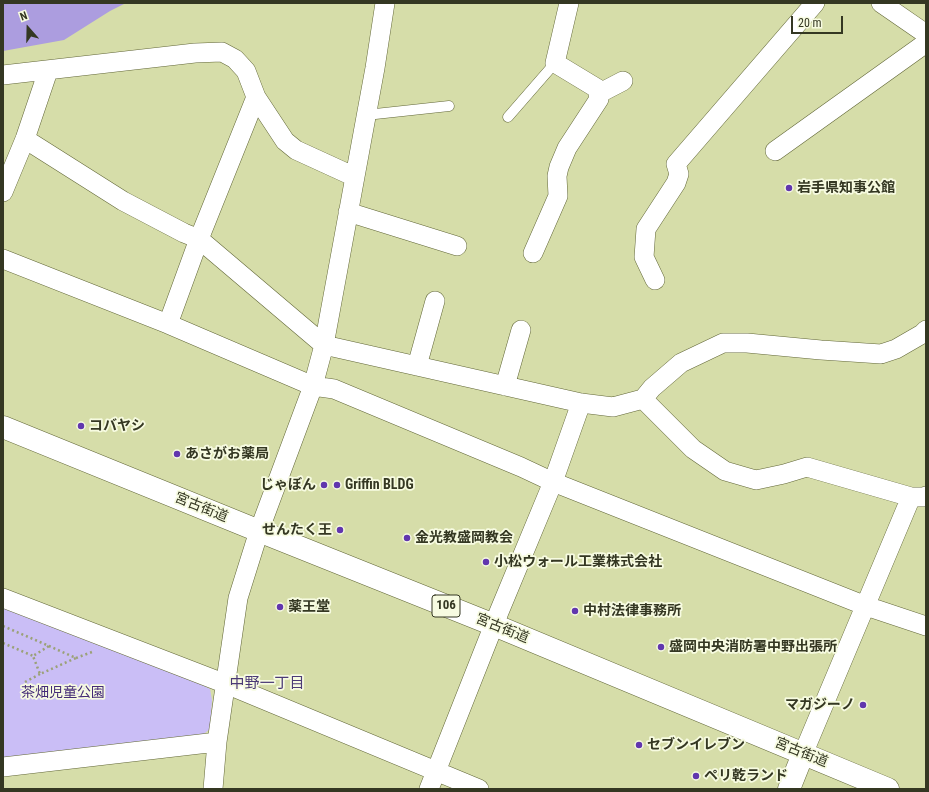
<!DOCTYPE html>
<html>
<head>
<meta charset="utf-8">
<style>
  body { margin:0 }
  #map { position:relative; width:929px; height:792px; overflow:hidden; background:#d6dda9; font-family:"Roboto Condensed",sans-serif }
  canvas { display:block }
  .frame { position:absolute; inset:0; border:4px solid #343722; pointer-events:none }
  .north { position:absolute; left:8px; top:8px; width:40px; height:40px; -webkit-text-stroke:3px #f7fbe1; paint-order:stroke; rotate:340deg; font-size:11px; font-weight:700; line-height:16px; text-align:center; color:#343722 }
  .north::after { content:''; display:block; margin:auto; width:14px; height:18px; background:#343722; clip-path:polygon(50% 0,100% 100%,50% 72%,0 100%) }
  .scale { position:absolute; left:791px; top:16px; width:52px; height:18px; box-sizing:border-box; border:2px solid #343722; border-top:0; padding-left:5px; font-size:12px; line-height:14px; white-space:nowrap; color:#343722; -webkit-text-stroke:3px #f7fbe1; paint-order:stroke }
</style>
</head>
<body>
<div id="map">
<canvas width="929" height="792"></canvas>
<div class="frame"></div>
<div class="north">N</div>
<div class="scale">20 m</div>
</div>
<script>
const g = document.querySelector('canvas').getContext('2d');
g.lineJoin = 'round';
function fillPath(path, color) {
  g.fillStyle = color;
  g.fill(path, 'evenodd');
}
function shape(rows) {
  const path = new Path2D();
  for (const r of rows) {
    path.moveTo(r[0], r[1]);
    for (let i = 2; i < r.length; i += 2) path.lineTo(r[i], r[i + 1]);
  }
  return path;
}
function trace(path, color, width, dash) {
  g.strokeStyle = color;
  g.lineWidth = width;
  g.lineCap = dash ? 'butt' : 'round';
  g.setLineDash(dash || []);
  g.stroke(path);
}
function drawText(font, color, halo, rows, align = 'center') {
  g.font = font + ' "Roboto Condensed","Noto Sans JP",sans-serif';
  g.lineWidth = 3.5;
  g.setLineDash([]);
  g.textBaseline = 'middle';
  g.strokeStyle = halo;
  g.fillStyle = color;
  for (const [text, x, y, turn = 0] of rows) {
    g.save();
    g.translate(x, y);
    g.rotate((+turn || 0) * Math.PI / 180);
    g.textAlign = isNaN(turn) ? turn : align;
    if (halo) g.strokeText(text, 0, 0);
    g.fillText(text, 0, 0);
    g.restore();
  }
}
const green = shape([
  [3,605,201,684,210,689,212,700,210,729,200,737,3,760]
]);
const forest = shape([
  [3,3,126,3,110,11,64,40,3,51]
]);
const path = shape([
  [3,626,49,646,76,658,40,674,33,656,49,646],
  [3,643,33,656],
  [76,658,92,652],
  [25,682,40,674]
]);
const service = shape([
  [366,115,449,106],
  [508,117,555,63]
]);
const minor = shape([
  [881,3,926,34],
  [3,75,195,53,222,52,235,59,246,71,256,97,285,141,296,150,355,177],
  [598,94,623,81],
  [25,139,123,201,184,233,199,239,324,345,581,403,613,407,643,399,652,388,681,363,723,343,747,343,821,350,881,354,896,349,922,334,926,330],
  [775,151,926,43],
  [3,192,25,139,48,71],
  [348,212,457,246],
  [533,253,558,196,557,176,559,167,567,148,599,99,598,89,555,63,569,3],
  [3,259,168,324,313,386,334,389,521,467,553,482,866,606,926,626],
  [655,280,644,257,646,229,676,183,679,174,676,164,815,3],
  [168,324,199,239,256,97],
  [417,366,435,301],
  [505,386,521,330],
  [643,399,693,449,725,471,756,480,784,474,807,467,911,497,924,497,926,496],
  [3,598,226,684,479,789],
  [803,754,911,497],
  [3,767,217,742],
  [213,789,217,742,238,598,259,531,313,386,324,345,375,68,385,3],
  [429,789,499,612,553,482,581,403]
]);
const tertiary = shape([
  [789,789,803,754]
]);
const trunk = shape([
  [3,427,259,531,494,625,888,789]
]);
const markers = [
  [789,188,4,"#6136ae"],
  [81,426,4,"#6136ae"],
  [177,454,4,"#6136ae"],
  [324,485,4,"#6136ae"],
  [337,485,4,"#6136ae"],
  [340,530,4,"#6136ae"],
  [407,538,4,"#6136ae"],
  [486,562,4,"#6136ae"],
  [280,607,4,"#6136ae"],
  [575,611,4,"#6136ae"],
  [661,647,4,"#6136ae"],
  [863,705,4,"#6136ae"],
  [639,745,4,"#6136ae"],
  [696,776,4,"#6136ae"]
];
const shields = [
  [446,606,28]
];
const shieldNames = [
  ["106",446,606]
];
const poiNames = [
  ["岩手県知事公館",797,188],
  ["コバヤシ",89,426],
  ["あさがお薬局",185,454],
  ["じゃぼん",316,485,"right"],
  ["Griffin BLDG",345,485],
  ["せんたく王",332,530,"right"],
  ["金光教盛岡教会",415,538],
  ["小松ウォール工業株式会社",494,562],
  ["薬王堂",288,607],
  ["中村法律事務所",583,611],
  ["盛岡中央消防署中野出張所",669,647],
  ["マガジーノ",855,705,"right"],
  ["セブンイレブン",647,745],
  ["ペリ乾ランド",704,776]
];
const streetNames = [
  ["宮古街道",201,508,22],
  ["宮古街道",502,629,22],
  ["宮古街道",801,753,22]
];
const parkNames = [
  ["茶畑児童公園",63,693]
];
const neighbourhoodNames = [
  ["中野一丁目",267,684]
];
fillPath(green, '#cabef6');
fillPath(forest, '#ac9ddf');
trace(service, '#626738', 11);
trace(minor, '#626738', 20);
trace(tertiary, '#626738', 23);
trace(trunk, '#626738', 23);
trace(path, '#9ba178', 2.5, [2, 3]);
trace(service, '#fff', 10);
trace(minor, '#fff', 19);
trace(tertiary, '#fff', 22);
trace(trunk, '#fff', 22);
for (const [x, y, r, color] of markers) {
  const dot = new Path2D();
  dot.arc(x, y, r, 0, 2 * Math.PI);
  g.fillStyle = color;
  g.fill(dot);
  trace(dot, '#f7fbe1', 1.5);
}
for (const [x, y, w] of shields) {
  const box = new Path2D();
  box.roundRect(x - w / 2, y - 11, w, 22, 3);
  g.fillStyle = '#f7fbe1';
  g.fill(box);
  trace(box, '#343722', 1);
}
drawText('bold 13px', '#343722', null, shieldNames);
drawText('bold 14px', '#343722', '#f7fbe1', poiNames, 'left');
drawText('14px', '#343722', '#f7fbe1', streetNames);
drawText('14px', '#432a77', '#f7fbe1', parkNames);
drawText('15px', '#4b3a76', '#f7fbe1', neighbourhoodNames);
</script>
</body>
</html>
